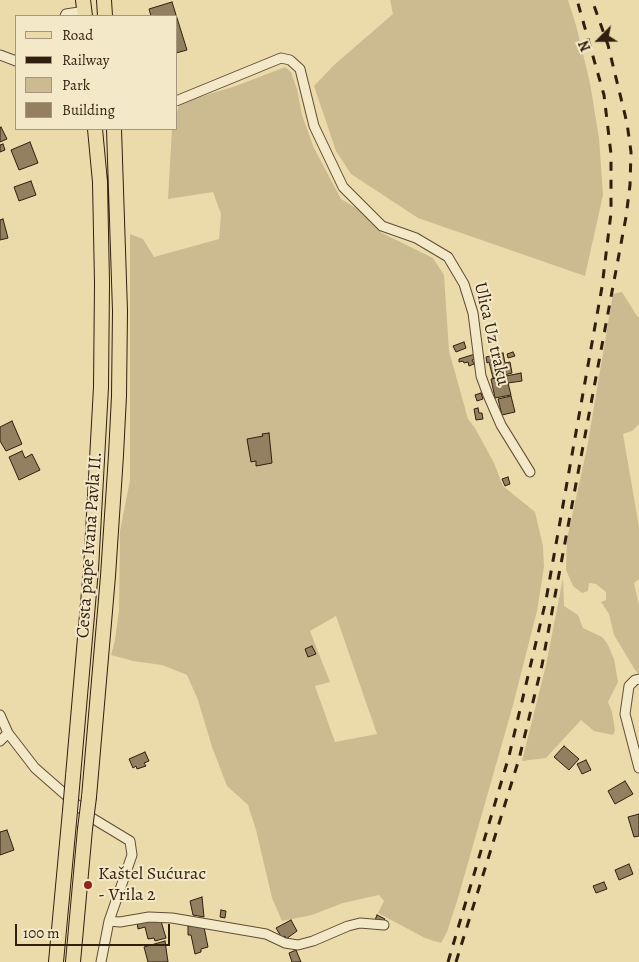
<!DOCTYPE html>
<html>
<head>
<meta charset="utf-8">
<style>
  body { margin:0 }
  #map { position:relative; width:639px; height:962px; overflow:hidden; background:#ecdbaa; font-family:Alegreya,serif }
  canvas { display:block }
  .legend { position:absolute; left:15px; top:15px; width:162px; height:115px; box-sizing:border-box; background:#f3e8c8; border:1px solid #a5977e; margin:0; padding:6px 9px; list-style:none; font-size:15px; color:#311e0f }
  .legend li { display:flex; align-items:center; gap:10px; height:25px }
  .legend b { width:25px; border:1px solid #a5977e }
  .north { position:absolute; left:574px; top:15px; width:50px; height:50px; -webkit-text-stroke:4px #f3e8c8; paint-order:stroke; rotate:247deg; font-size:14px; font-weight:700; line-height:20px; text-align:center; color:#311e0f }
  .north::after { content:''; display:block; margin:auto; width:18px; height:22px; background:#311e0f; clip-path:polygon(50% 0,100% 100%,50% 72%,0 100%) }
  .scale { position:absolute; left:15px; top:924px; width:155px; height:22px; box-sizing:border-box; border:2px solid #311e0f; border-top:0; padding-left:6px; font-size:15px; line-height:18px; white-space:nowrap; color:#311e0f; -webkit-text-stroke:4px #f3e8c8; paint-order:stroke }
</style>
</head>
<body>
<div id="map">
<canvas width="639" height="962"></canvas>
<ul class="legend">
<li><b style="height:6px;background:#ecdbaa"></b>Road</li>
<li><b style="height:6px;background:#311e0f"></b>Railway</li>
<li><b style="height:14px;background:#ccbb90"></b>Park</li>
<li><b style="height:14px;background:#928060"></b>Building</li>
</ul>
<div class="north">N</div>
<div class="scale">100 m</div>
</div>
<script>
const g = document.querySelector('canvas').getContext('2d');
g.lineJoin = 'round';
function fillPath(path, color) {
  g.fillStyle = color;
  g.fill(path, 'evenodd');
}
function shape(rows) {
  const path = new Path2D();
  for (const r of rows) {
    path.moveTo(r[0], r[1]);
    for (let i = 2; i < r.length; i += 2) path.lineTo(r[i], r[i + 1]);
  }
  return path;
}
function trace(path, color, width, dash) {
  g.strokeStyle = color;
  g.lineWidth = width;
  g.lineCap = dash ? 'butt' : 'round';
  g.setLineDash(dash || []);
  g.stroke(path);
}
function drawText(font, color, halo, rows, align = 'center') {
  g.font = font + ' Alegreya,serif';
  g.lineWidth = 4;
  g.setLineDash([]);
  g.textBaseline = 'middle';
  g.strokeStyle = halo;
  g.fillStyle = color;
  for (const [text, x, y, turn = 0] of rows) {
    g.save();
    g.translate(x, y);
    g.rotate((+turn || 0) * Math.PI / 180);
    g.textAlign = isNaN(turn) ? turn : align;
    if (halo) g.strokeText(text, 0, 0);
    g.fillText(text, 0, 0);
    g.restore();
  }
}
const green = shape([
  [390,0,568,0,576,25,590,83,599,138,603,195,585,276,418,218,351,174,336,151,314,86,334,65,393,14],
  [285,67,291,72,297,89,302,115,314,148,341,199,356,208,382,233,433,258,444,275,449,351,468,419,475,428,494,463,503,486,535,512,543,546,544,567,537,611,513,705,458,898,447,932,441,943,425,938,378,913,384,901,379,895,343,903,312,915,282,921,272,898,256,830,248,805,227,786,212,747,198,700,187,675,162,665,133,661,111,655,115,640,119,610,120,531,130,480,130,234,143,239,154,257,219,239,221,214,213,192,168,199,172,129,176,129,176,115,180,103,236,86],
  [336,616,377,734,335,742,315,686,330,682,310,631],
  [622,292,637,316,639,317,639,424,632,431,623,434,639,527,639,579,634,583,639,605,639,674,635,670,614,635,609,614,601,602,606,600,606,592,596,584,589,583,588,591,582,593,573,586,566,570,567,539,587,448,613,294],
  [563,578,564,606,578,615,583,628,602,637,607,643,614,659,618,682,608,702,612,712,615,730,613,735,594,731,581,720,546,758,522,761,546,665]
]);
const building = shape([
  [172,2,187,50,176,53,176,16,151,16,149,9,172,2],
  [1,127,7,139,0,142,0,128,1,127],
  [30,142,38,163,19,170,11,150,30,142],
  [3,144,5,150,0,152,0,145,3,144],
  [31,181,36,195,19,201,14,187,31,181],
  [3,219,8,238,0,240,0,220,3,219],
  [464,342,466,348,456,352,453,346,464,342],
  [513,352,515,356,508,358,507,354,513,352],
  [503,353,505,363,510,362,512,373,493,378,489,362,487,363,486,357,503,353],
  [475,354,476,358,472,360,474,364,469,366,468,362,464,363,463,361,459,362,459,359,475,354],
  [521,373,522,381,508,383,511,395,495,398,491,379,521,373],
  [481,393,483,399,477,401,475,395,481,393],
  [511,396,515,412,502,415,498,399,511,396],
  [478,408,479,413,482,413,483,419,476,420,474,409,478,408],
  [12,421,22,444,6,451,0,441,0,427,12,421],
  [269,433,272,463,256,466,256,461,251,462,247,439,263,436,262,434,269,433],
  [22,451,25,458,32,454,40,470,19,480,9,457,22,451],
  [508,477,510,484,505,486,502,479,508,477],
  [312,646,316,654,308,657,305,649,312,646],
  [564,746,579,759,569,770,554,757,564,746],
  [145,752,149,761,144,763,146,766,137,769,136,766,133,768,129,759,145,752],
  [586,760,591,770,582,774,577,764,586,760],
  [625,781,633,794,615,804,608,791,625,781],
  [639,814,639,836,634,837,628,817,639,814],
  [7,830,14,850,0,855,0,832,7,830],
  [629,864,633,874,619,880,615,870,629,864],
  [604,882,607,889,596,893,593,886,604,882],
  [202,897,204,917,193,915,190,901,202,897],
  [221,910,226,911,225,918,220,917,221,910],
  [377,915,385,919,381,923,375,920,377,915],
  [144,920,161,921,166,938,155,941,154,938,148,939,145,927,138,929,137,922,144,920],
  [291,920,297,931,286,939,285,936,282,938,276,928,291,920],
  [188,926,204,927,208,947,201,949,201,952,195,954,191,935,188,935,188,926],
  [165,941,168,962,148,962,144,947,165,941],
  [296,950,301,962,292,962,289,953,296,950]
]);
const street = shape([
  [65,16,66,14,85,11],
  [0,55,16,61],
  [176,101,281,58,290,60,300,69,314,126,343,187,382,226,416,238,448,257,464,284,473,313,481,376,488,395,501,425,530,472],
  [639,679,635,680,629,686,625,714,639,768],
  [0,715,8,733,35,768,92,818,130,841,132,855,109,921,101,962],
  [0,741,8,733],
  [109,921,120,922,149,917,172,918,266,934,285,943,298,945,313,941,348,926,360,923,384,925]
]);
const primary = shape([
  [83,0,85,16],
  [104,0,105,16],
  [73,776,91,569,101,387,102,283,100,182,95,129],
  [89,797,108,576,116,455,119,396,120,311,114,129],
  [56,962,70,811],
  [73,962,85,829]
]);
const rail = shape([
  [448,962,509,756,546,600,602,287,611,213,611,154,604,95,577,0],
  [456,962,519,759,542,665,626,217,630,185,631,152,627,123,608,45,592,0]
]);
const primaryBridge = shape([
  [70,811,73,776],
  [85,829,89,797]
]);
const markers = [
  [88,885,5,"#8f2418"]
];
const streetNames = [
  ["Ulica Uz traku",491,334,77],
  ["Cesta pape Ivana Pavla II.",90,545,-86]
];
const poiNames = [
  ["Kaštel Sućurac",98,875],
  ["- Vrila 2",98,896]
];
fillPath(green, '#ccbb90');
fillPath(building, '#928060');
trace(building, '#311e0f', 1);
trace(street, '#604d36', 11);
trace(primary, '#311e0f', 16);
trace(street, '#f3e8c8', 9);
trace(primary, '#ecdbaa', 14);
trace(rail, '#311e0f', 3, [9, 9]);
trace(primaryBridge, '#311e0f', 16, []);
trace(primaryBridge, '#ecdbaa', 14);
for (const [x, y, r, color] of markers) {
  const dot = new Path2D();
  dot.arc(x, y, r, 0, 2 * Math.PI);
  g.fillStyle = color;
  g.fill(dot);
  trace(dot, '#f3e8c8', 2);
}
drawText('18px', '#311e0f', '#f3e8c8', streetNames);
drawText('18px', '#311e0f', '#f3e8c8', poiNames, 'left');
</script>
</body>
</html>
